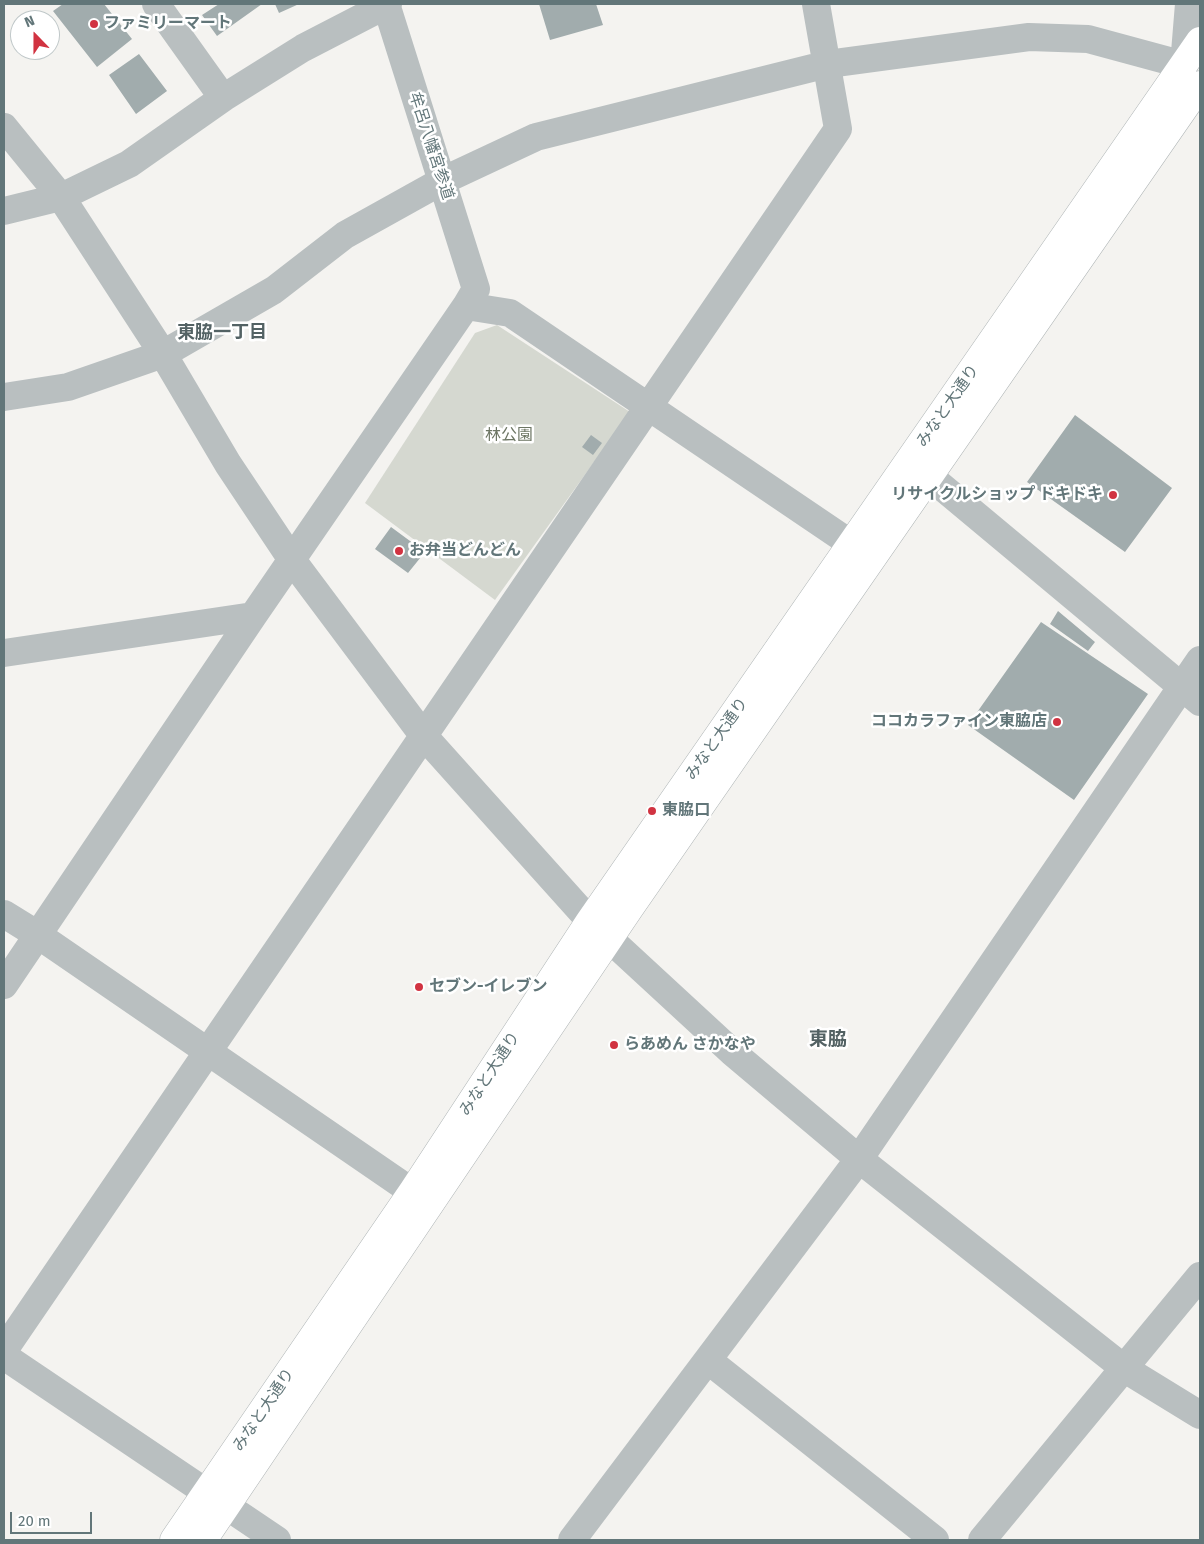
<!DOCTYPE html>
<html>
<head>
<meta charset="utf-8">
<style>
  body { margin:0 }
  #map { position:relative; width:1204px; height:1544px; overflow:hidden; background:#f4f3f0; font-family:"Fira Sans",sans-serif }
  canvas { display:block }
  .frame { position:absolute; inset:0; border:5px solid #627679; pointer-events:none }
  .north { position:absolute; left:10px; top:10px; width:50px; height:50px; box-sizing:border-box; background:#fff; border:1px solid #c0c8c9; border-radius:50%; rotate:338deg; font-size:14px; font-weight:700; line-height:20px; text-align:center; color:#627679 }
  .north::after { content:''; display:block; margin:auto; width:18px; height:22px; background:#d13341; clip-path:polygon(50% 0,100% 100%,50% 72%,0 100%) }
  .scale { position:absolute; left:10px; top:1512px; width:82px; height:22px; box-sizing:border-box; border:2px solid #627679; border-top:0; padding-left:6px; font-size:15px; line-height:18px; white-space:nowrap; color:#627679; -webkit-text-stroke:4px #fff; paint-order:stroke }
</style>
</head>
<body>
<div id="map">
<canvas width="1204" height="1544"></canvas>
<div class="frame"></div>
<div class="north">N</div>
<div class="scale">20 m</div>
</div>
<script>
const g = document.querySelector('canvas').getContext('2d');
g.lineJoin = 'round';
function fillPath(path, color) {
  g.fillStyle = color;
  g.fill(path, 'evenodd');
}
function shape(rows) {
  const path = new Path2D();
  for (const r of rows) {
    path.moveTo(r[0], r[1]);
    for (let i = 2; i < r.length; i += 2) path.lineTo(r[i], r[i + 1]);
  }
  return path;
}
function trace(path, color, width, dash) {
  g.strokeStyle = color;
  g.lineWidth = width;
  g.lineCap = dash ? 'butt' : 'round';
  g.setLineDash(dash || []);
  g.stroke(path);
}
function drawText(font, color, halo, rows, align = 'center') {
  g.font = font + ' "Fira Sans","Noto Sans JP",sans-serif';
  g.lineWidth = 5;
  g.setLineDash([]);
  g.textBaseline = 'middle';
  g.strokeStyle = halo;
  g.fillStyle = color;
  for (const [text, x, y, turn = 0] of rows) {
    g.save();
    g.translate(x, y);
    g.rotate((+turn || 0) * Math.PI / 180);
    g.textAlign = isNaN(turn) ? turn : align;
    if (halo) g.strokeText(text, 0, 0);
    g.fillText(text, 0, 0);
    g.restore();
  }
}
const green = shape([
  [497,325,630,412,495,600,365,503,475,333]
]);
const building = shape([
  [63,4,104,4,132,39,97,67,53,11],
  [219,4,262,4,217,36,202,15],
  [275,4,299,4,279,13],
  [539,4,596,4,603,25,550,40],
  [139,54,167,91,136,114,109,75],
  [1075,415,1172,488,1125,552,1027,482],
  [591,435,602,443,593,455,582,447],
  [391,527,425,552,408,573,375,549],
  [1058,611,1095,642,1088,651,1050,624],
  [1041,622,1148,694,1074,800,968,725]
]);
const minor = shape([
  [156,4,223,98],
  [386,4,476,289,466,306,510,313,872,558],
  [4,127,61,197,163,354,228,464,292,560,423,735,590,921,732,1052,859,1159,1125,1369,1200,1415],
  [4,211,61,197,129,164,223,98,303,48,388,4],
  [4,397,68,387,163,354,274,290,345,235,442,181,536,137,828,64,1029,37,1088,39,1184,65,1189,4],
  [911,461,1200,702],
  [4,653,253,616],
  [4,914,38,935,430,1204],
  [4,985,253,616,466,306],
  [4,1350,838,129,816,4],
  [4,1356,277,1540],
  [709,1361,935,1540],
  [572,1540,859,1159,1200,660],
  [982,1540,1200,1276]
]);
const major = shape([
  [174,1540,413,1191,590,921,1200,41],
  [203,1540,629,909,1200,85]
]);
const markers = [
  [94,24,5,"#d13341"],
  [1113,495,5,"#d13341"],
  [399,551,5,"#d13341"],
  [1057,722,5,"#d13341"],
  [652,811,5,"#d13341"],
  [419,987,5,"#d13341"],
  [614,1045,5,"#d13341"]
];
const poiNames = [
  ["ファミリーマート",104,24],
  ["リサイクルショップ ドキドキ",1103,495,"right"],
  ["お弁当どんどん",409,551],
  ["ココカラファイン東脇店",1047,722,"right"],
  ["東脇口",662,811],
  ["セブン-イレブン",429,987],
  ["らあめん さかなや",624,1045]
];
const streetNames = [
  ["牟呂八幡宮参道",431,146,72],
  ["みなと大通り",948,406,-55],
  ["みなと大通り",717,739,-55],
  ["みなと大通り",490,1074,-57],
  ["みなと大通り",264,1410,-56]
];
const parkNames = [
  ["林公園",509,436]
];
const neighbourhoodNames = [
  ["東脇一丁目",222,333]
];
const quarterNames = [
  ["東脇",828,1040]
];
fillPath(green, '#d5d8d0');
fillPath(building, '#a1acad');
trace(major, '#adb3b4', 29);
trace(minor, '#b9bfc0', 28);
trace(major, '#fff', 28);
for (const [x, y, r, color] of markers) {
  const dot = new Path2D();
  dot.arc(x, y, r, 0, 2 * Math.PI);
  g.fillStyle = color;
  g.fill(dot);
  trace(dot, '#fff', 2);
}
drawText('bold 16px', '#627679', '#fff', poiNames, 'left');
drawText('16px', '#627679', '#fff', streetNames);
drawText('16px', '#6d7664', '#fff', parkNames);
drawText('bold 18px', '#536264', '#fff', neighbourhoodNames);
drawText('bold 19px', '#536264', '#fff', quarterNames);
</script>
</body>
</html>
